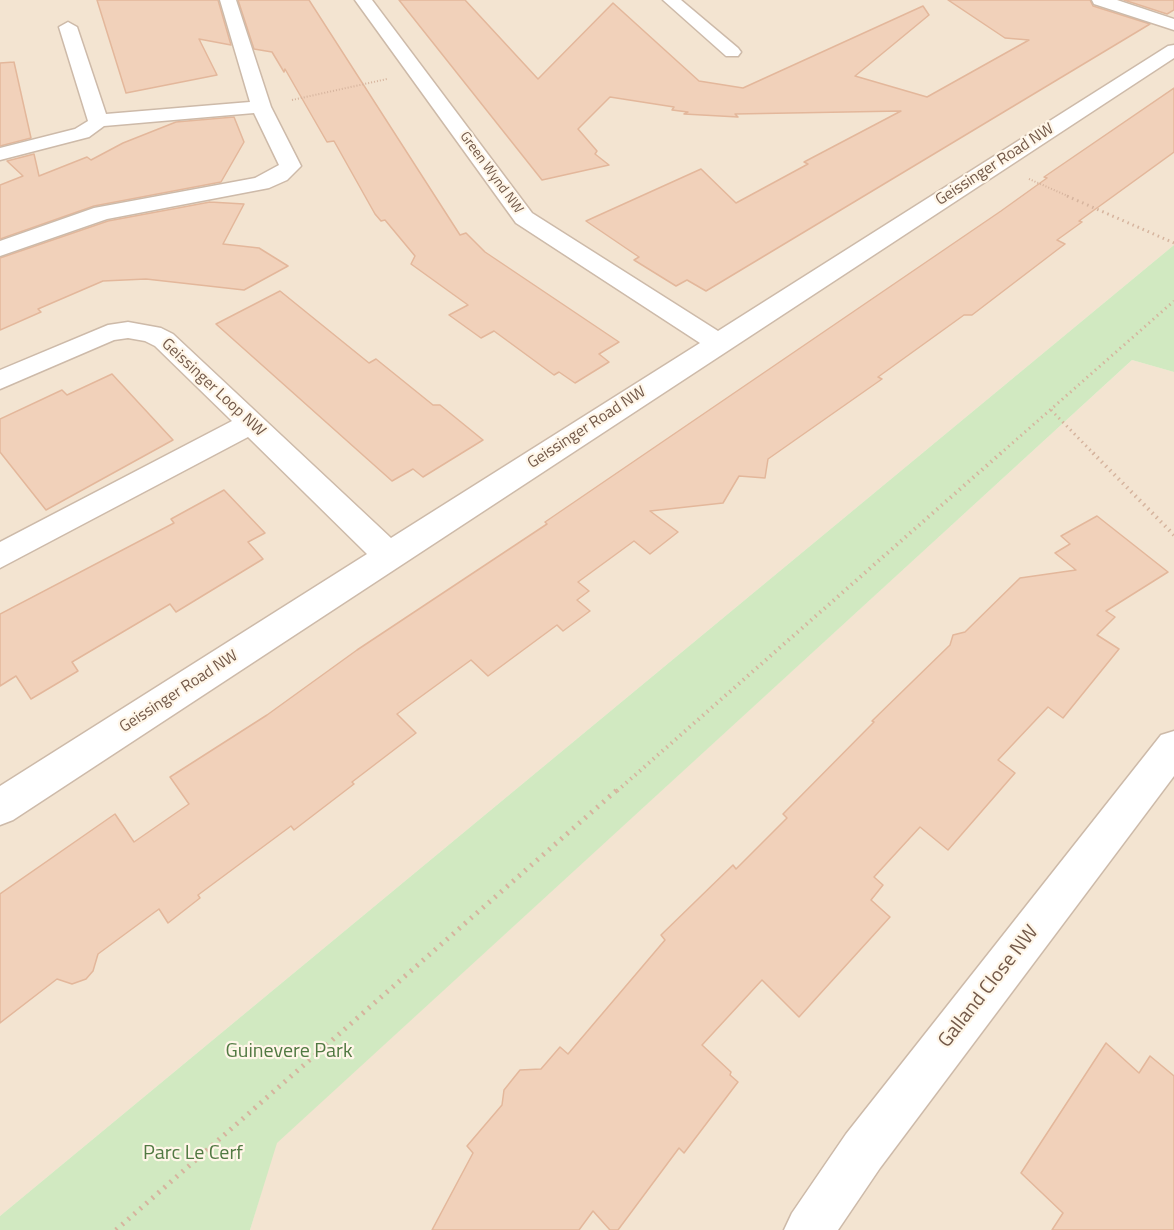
<!DOCTYPE html>
<html>
<head>
<meta charset="utf-8">
<style>
  body { margin:0 }
  canvas { display:block; background:#fcf2e2 }
</style>
</head>
<body>
<canvas width="1174" height="1230"></canvas>
<script>
const g = document.querySelector('canvas').getContext('2d');
g.lineJoin = 'round';
function fillPath(path, color) {
  g.fillStyle = color;
  g.fill(path, 'evenodd');
}
function shape(rows) {
  const path = new Path2D();
  for (const r of rows) {
    path.moveTo(r[0], r[1]);
    for (let i = 2; i < r.length; i += 2) path.lineTo(r[i], r[i + 1]);
  }
  return path;
}
function trace(path, color, width, dash) {
  g.strokeStyle = color;
  g.lineWidth = width;
  g.lineCap = dash ? 'butt' : 'round';
  g.setLineDash(dash || []);
  g.stroke(path);
}
function drawText(font, color, halo, rows, align = 'center') {
  g.font = font + ' "Titillium Web",sans-serif';
  g.lineWidth = 4.5;
  g.setLineDash([]);
  g.textBaseline = 'middle';
  g.strokeStyle = halo;
  g.fillStyle = color;
  for (const [text, x, y, turn = 0] of rows) {
    g.save();
    g.translate(x, y);
    g.rotate((+turn || 0) * Math.PI / 180);
    g.textAlign = isNaN(turn) ? turn : align;
    if (halo) g.strokeText(text, 0, 0);
    g.fillText(text, 0, 0);
    g.restore();
  }
}
const residential = shape([
  [0,0,1174,0,1174,245,0,1216],
  [1132,360,1174,372,1174,1230,250,1230,276,1143]
]);
const green = shape([
  [1174,245,1174,372,1132,360,277,1143,250,1230,0,1230,0,1216]
]);
const building = shape([
  [97,0,218,0,231,45,199,39,217,75,126,93,97,0],
  [238,0,309,0,460,235,466,233,485,252,619,342,599,354,609,362,575,383,559,372,554,375,494,331,481,338,449,315,468,305,411,264,415,256,385,220,381,221,375,214,334,141,327,142,285,69,284,72,272,52,254,49,238,0],
  [399,0,465,0,538,79,613,3,699,81,743,88,923,6,929,15,855,76,927,97,1029,40,1005,38,948,0,1090,0,1093,6,1150,24,706,291,687,280,676,286,634,260,639,257,586,221,701,169,736,203,808,164,804,162,901,111,735,114,738,117,684,114,688,112,672,110,674,107,610,97,578,129,597,151,595,154,609,165,542,180,399,0],
  [1124,0,1174,0,1174,10,1167,14,1124,0],
  [14,62,31,138,0,146,0,63,14,62],
  [1174,88,1174,152,1079,221,1082,222,1057,240,1065,244,1057,250,972,315,964,315,878,377,882,379,768,459,765,478,739,476,723,503,650,511,678,532,650,554,634,541,578,582,589,591,577,600,590,611,563,631,557,625,488,676,471,660,397,714,416,733,352,782,354,784,294,830,291,826,198,895,200,898,168,923,159,909,98,954,93,971,86,979,72,984,57,979,0,1023,0,894,115,814,134,842,189,804,170,777,267,715,357,650,547,524,545,522,1001,211,1047,178,1044,177,1174,88],
  [234,117,244,142,221,182,94,206,0,239,0,185,23,176,7,161,34,154,39,176,87,157,91,160,123,143,176,122,234,117],
  [210,202,244,204,223,244,259,248,288,266,244,290,146,279,103,281,38,309,41,312,0,330,0,258,108,221,210,202],
  [280,291,369,363,376,359,433,405,440,405,483,440,423,477,413,469,392,481,216,324,280,291],
  [112,374,173,440,46,510,0,452,0,419,62,390,67,395,112,374],
  [224,490,265,533,248,542,263,559,176,612,170,604,72,662,78,671,31,699,16,676,0,686,0,614,174,523,171,519,224,490],
  [1097,516,1168,572,1106,611,1115,617,1097,635,1119,649,1063,718,1048,707,998,760,1015,773,948,850,920,827,874,877,883,885,871,900,890,917,799,1017,762,980,702,1045,731,1072,730,1075,738,1082,684,1153,679,1148,618,1230,610,1230,593,1211,579,1230,432,1230,473,1153,467,1146,502,1105,504,1090,520,1070,541,1069,560,1047,568,1054,665,940,661,935,733,865,736,869,787,818,783,814,874,722,872,721,950,645,953,635,965,632,1020,578,1076,570,1055,553,1070,544,1061,536,1097,516],
  [1106,1043,1139,1073,1150,1056,1174,1076,1174,1230,1052,1230,1063,1213,1021,1173,1106,1043]
]);
const pathFar3 = shape([
  [292,100,387,79],
  [1029,179,1070,197]
]);
const pathFar2 = shape([
  [1067,196,1174,243],
  [1051,410,1094,454],
  [1000,454,1174,301]
]);
const pathFar1 = shape([
  [1093,453,1174,535],
  [617,791,1001,453]
]);
const path = shape([
  [116,1230,618,789]
]);
const minor = shape([
  [220,0,236,0,271,107,301,166,287,180,269,188,107,219,0,256,0,241,94,208,255,178,279,165,254,113,104,126,89,137,0,160,0,148,75,129,88,121,59,27,68,22,77,27,106,114,250,102,220,0],
  [355,0,372,0,532,213,718,331,1168,46,1174,45,1174,58,13,820,0,825,0,786,367,554,248,437,0,568,0,542,232,421,155,346,145,341,128,338,114,340,0,389,0,370,108,325,128,322,161,328,173,334,391,538,700,343,516,223,355,0],
  [663,0,681,0,738,48,741,52,738,56,726,56,663,0],
  [1092,0,1117,0,1174,19,1174,30,1094,4,1092,0],
  [1174,731,1174,776,880,1168,838,1230,784,1230,792,1213,846,1134,1161,735,1174,731]
]);
const farStreetnames = [
  ["Green Wynd NW",491,173,54]
];
const streetNames = [
  ["Geissinger Road NW",995,165,-33],
  ["Geissinger Loop NW",213,388,43],
  ["Geissinger Road NW",587,428,-33],
  ["Geissinger Road NW",179,692,-33]
];
const nearStreetnames = [
  ["Galland Close NW",989,987,-52]
];
const nearParknames = [
  ["Guinevere Park",289,1052],
  ["Parc Le Cerf",193,1154]
];
fillPath(residential, '#f3e4d1');
fillPath(green, '#d1e9c1');
fillPath(building, '#f1d1ba');
trace(building, '#e3b79b', 1.5);
trace(minor, '#cdbaa9', 3);
trace(pathFar3, '#d6b49e', 2, [1, 2]);
trace(pathFar2, '#d6b49e', 3, [1.5, 4]);
trace(pathFar1, '#d6b49e', 4, [1.5, 4.5]);
trace(path, '#d6b49e', 5, [2, 6]);
fillPath(minor, '#fff');
drawText('14px', '#735949', '#fff6e8', farStreetnames);
drawText('16px', '#735949', '#fff6e8', streetNames);
drawText('20px', '#735949', '#fff6e8', nearStreetnames);
drawText('20px', '#517942', '#fff6e8', nearParknames);
</script>
</body>
</html>
